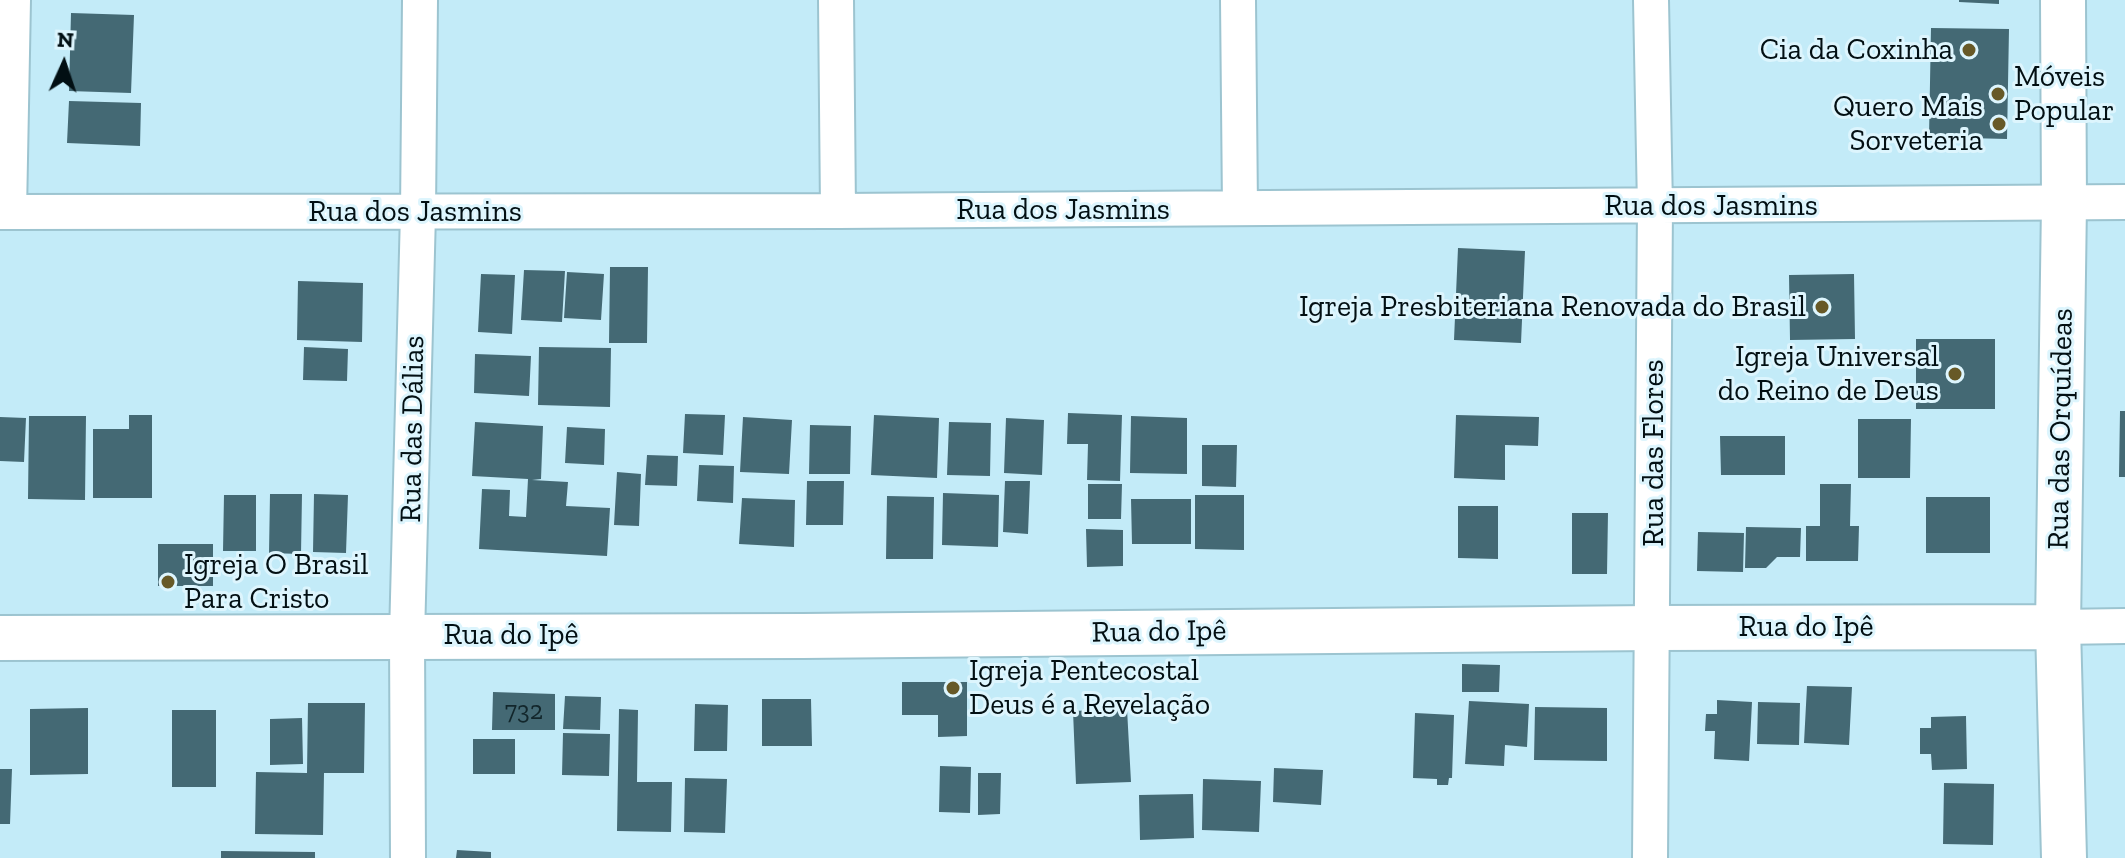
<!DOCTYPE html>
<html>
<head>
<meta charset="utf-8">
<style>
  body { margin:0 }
  #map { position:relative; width:2125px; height:858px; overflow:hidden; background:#c3ebf8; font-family:"Zilla Slab",serif }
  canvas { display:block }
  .north { position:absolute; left:24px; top:24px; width:80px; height:80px; -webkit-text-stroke:6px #ddf5fd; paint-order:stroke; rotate:3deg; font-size:22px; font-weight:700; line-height:32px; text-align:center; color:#020f13 }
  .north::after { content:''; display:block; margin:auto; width:28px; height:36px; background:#020f13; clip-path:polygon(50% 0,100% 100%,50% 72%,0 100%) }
</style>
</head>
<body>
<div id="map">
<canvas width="2125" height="858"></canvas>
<div class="north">N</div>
</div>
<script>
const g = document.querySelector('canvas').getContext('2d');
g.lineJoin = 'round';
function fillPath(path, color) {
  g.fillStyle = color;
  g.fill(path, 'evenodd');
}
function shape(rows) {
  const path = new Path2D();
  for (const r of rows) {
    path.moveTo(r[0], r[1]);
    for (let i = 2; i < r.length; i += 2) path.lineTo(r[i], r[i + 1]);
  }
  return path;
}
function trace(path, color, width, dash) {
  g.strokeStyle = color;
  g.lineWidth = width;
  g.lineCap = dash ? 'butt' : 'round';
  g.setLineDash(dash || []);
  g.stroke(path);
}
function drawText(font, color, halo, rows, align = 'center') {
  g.font = font + ' "Zilla Slab",serif';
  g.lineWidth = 6;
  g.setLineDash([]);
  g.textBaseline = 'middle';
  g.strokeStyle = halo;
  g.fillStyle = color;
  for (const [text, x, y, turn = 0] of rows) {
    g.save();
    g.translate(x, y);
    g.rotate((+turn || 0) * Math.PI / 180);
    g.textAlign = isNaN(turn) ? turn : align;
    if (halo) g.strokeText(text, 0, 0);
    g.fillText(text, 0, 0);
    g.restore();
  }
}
const building = shape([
  [1959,0,1999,0,1999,4,1959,2],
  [71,13,134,15,131,93,69,91],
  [1931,28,2009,29,2007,139,1929,137],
  [69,101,141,103,140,146,67,143],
  [1458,248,1525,251,1521,343,1454,340],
  [610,267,648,267,647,343,609,343],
  [524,270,565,271,562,322,521,320],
  [567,272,604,274,601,320,564,318],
  [481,274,515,275,512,334,478,332],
  [1854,274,1855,339,1790,340,1789,275],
  [298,281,363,283,362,342,297,340],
  [1916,339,1995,339,1995,409,1916,409],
  [304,347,348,349,347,381,303,380],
  [539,347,611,348,610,407,538,405],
  [475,354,531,356,529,396,474,393],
  [2120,411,2125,411,2125,477,2119,477],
  [1068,413,1122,415,1120,481,1087,480,1088,444,1067,444],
  [685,414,725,415,723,455,683,453],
  [129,415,152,415,152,498,93,498,93,429,129,429],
  [874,415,939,418,937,478,871,475],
  [1456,415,1539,417,1538,446,1505,445,1505,480,1454,478],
  [29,416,86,416,85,500,28,499],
  [1131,416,1187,418,1187,474,1130,473],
  [0,417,26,418,24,462,0,461],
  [743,417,792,420,789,474,740,472],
  [1006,418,1044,420,1042,475,1004,473],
  [1858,419,1911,419,1910,478,1858,478],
  [475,422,543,426,541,479,532,480,568,482,566,506,610,508,607,556,479,549,482,489,510,490,509,516,526,517,528,479,472,476],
  [949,422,991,423,990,476,947,475],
  [810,425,851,426,850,474,809,474],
  [567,427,605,429,604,465,565,463],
  [1720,436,1785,436,1785,475,1721,475],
  [1202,445,1237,445,1236,487,1202,486],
  [647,455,678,456,677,486,645,485],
  [699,465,734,466,733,503,697,501],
  [617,472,641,474,639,526,614,525],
  [807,481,844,481,843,525,806,525],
  [1005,481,1030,481,1028,534,1003,532],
  [1088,484,1122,484,1121,519,1088,519],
  [1820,484,1851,484,1850,526,1859,526,1858,561,1806,561,1806,526,1820,526],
  [943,493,999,495,998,547,942,545],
  [270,494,302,494,301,554,269,553],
  [314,494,348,495,346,553,313,552],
  [224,495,256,495,256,551,223,551],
  [1195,495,1244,495,1244,550,1195,549],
  [887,496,934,497,933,559,886,559],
  [1926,497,1990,497,1990,553,1926,553],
  [742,498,795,500,794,547,739,544],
  [1131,499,1191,499,1191,544,1132,544],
  [1458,506,1498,506,1498,559,1458,558],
  [1572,513,1608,513,1607,574,1572,574],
  [1746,527,1801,528,1800,557,1777,557,1766,568,1745,568],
  [1086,529,1123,530,1123,566,1087,567],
  [1698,532,1744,533,1743,572,1697,571],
  [158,544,213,544,213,586,158,586],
  [1462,664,1500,665,1499,692,1462,692],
  [902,682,967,682,967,736,938,737,938,715,902,715],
  [1807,686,1852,687,1849,745,1804,743],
  [493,692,555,694,555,730,492,730],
  [565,696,601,697,600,730,563,729],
  [762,699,811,699,812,746,762,746],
  [1717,700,1752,702,1749,761,1714,759,1715,731,1705,731,1706,714,1717,714],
  [1469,701,1529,704,1527,747,1505,745,1504,766,1465,764],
  [1758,702,1800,703,1799,745,1757,744],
  [308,703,365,703,364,773,324,773,323,835,255,834,256,772,307,773],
  [695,704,728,705,727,751,694,751],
  [1535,707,1607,708,1607,761,1534,760],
  [88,708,88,774,30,775,30,709],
  [619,709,638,710,637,782,672,782,671,832,617,831],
  [1127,709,1131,782,1076,784,1073,711],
  [172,710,216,710,216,787,172,787],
  [1415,713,1454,715,1452,778,1449,778,1448,785,1437,785,1437,779,1413,778],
  [1966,716,1967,769,1932,770,1931,754,1920,754,1920,728,1931,728,1931,717],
  [302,718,303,764,270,765,270,719],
  [563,733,610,734,609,776,562,775],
  [473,739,515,739,515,774,473,774],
  [940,766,971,767,970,813,939,812],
  [1274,768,1323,770,1321,805,1273,802],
  [0,769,12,769,10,824,0,824],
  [978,773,1001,773,1000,814,978,815],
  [685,778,727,779,725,833,684,832],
  [1203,779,1261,781,1259,832,1202,830],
  [1944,783,1994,784,1993,845,1943,844],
  [1193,794,1194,838,1140,840,1139,795],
  [457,850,491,852,491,858,456,858],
  [221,851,315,852,315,858,221,858]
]);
const street = shape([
  [836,0,838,211],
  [1238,0,1240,208],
  [0,212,838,211,2125,202],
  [9,212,13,0],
  [2058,627,2125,626],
  [408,858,407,636,418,213,420,0],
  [1650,858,1655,207,1651,0]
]);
const secondary = shape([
  [2063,0,2064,203,2058,627,2064,858],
  [0,638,803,636,1652,628,2058,627]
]);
const markers = [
  [1969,50,8,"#675927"],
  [1998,94,8,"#675927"],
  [1999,124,8,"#675927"],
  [1822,307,8,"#675927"],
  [1955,374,8,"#675927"],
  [168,582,8,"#675927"],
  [953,688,8,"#675927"]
];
const numberNames = [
  ["732",524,712]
];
const poiNames = [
  ["Cia da Coxinha",1953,50],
  ["Móveis",2014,77,"left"],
  ["Popular",2014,111,"left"],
  ["Quero Mais",1983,107],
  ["Sorveteria",1983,141],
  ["Igreja Presbiteriana Renovada do Brasil",1806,307],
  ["Igreja Universal",1939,357],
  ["do Reino de Deus",1939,391],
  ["Igreja O Brasil",184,565,"left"],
  ["Para Cristo",184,599,"left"],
  ["Igreja Pentecostal",969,671,"left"],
  ["Deus é a Revelação",969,705,"left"]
];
const streetNames = [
  ["Rua dos Jasmins",1711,206],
  ["Rua dos Jasmins",1063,210],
  ["Rua dos Jasmins",415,212],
  ["Rua das Dálias",413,429,-89],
  ["Rua das Orquídeas",2061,429,-89],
  ["Rua das Flores",1654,453,-90],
  ["Rua do Ipê",1806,627],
  ["Rua do Ipê",1159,632,-1],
  ["Rua do Ipê",511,635]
];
fillPath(building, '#446974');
trace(street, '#9cc4d0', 38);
trace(secondary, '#9cc4d0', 48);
trace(street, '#fff', 34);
trace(secondary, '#fff', 44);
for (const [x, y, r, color] of markers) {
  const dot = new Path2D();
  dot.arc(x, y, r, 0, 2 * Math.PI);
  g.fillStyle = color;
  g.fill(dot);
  trace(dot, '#ddf5fd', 3);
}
drawText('26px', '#12262b', null, numberNames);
drawText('30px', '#020f13', '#ddf5fd', poiNames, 'right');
drawText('30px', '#020f13', '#ddf5fd', streetNames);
</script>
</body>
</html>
